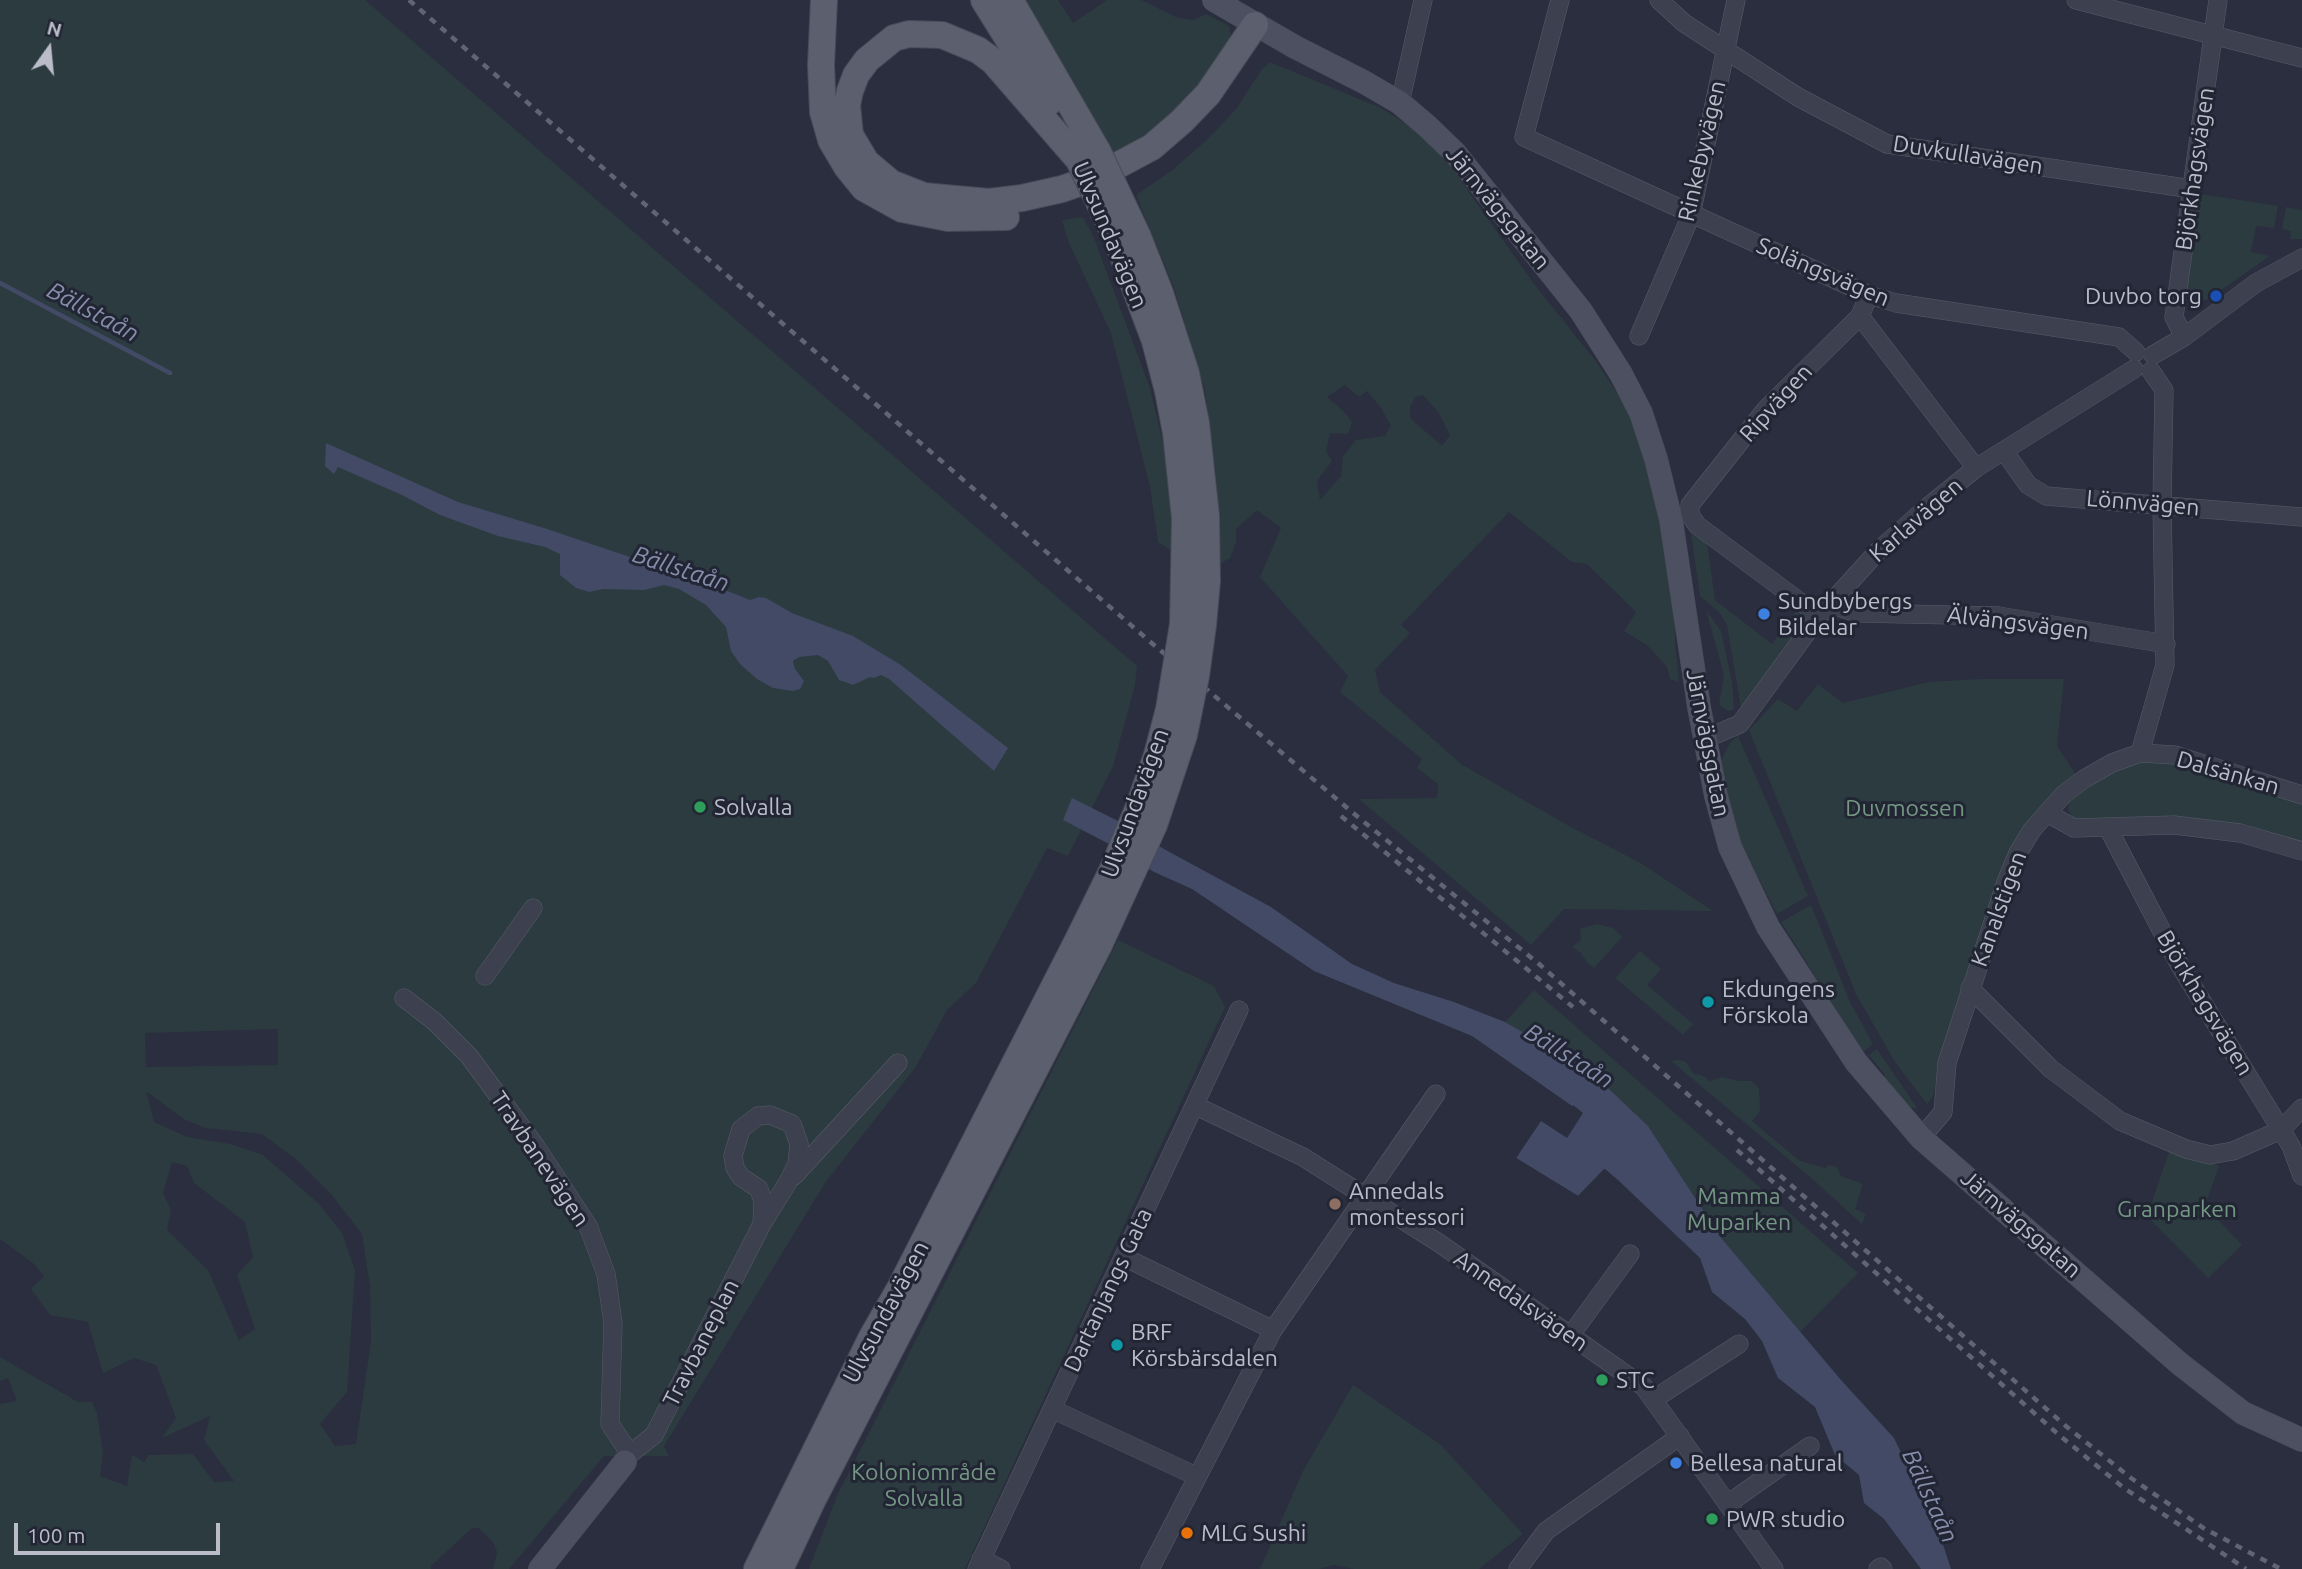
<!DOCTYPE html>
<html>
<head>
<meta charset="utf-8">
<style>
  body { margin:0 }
  #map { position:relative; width:2302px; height:1569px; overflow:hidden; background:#2a2e3e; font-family:Ubuntu,sans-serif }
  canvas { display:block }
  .north { position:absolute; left:14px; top:14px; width:70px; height:70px; -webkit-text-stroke:5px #222634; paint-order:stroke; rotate:15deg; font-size:19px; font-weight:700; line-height:28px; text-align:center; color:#babdc9 }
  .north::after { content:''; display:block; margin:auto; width:24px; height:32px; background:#babdc9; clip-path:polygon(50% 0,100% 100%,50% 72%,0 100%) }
  .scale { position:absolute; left:14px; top:1523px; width:206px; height:32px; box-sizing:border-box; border:4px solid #babdc9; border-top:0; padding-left:9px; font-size:21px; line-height:24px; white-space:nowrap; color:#babdc9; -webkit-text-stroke:5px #222634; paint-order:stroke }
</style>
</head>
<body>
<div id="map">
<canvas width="2302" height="1569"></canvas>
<div class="north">N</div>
<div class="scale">100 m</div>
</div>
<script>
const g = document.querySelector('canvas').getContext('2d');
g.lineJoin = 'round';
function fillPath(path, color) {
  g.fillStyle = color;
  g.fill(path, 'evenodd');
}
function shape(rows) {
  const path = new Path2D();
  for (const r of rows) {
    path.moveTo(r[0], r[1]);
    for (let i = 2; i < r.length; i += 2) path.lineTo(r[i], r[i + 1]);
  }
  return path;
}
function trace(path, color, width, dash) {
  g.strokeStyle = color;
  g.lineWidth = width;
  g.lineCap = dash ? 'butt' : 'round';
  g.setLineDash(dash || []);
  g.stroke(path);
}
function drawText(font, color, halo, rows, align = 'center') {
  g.font = font + ' Ubuntu,sans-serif';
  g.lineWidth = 6;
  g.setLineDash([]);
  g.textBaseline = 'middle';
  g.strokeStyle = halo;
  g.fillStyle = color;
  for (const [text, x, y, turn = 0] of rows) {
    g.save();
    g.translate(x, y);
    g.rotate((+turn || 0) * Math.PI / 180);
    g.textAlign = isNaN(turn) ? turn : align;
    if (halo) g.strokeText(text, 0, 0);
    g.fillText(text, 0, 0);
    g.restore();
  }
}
const green = shape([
  [0,0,365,0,1137,666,1135,685,1113,766,1068,856,1047,848,976,983,947,1010,915,1068,825,1183,664,1446,669,1456,604,1456,509,1569,493,1569,497,1552,493,1542,479,1528,472,1528,431,1566,431,1569,0,1569,0,1404,17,1401,8,1378,0,1381,0,1357,78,1402,92,1402,97,1413,103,1454,100,1476,127,1486,132,1455,144,1462,149,1455,193,1454,214,1482,234,1481,204,1440,210,1416,162,1438,176,1418,156,1365,134,1358,103,1373,88,1322,50,1315,31,1289,44,1276,34,1264,0,1239],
  [278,1029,278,1065,146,1067,145,1033],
  [146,1091,184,1119,205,1128,262,1134,296,1159,331,1194,362,1234,370,1286,371,1341,356,1444,335,1446,320,1424,347,1392,355,1270,342,1233,319,1204,263,1155,231,1144,187,1137,154,1122],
  [172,1162,187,1166,194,1183,245,1222,253,1257,237,1275,255,1329,239,1340,208,1270,167,1230,171,1210,163,1193],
  [1021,0,1058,0,1073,23,1107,0,1141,0,1178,18,1194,20,1206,14,1229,26,1231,36,1227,51,1189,100,1154,131,1116,159,1074,82],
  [1270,62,1381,108,1420,133,1454,171,1534,284,1595,360,1625,405,1648,460,1676,594,1675,641,1679,682,1670,679,1667,667,1648,646,1624,631,1636,612,1587,564,1572,562,1509,512,1401,625,1410,633,1375,670,1380,692,1461,764,1571,827,1639,862,1713,911,1564,909,1531,945,1359,799,1437,798,1438,784,1417,768,1422,759,1340,692,1348,676,1260,577,1281,528,1257,510,1236,529,1236,542,1230,558,1220,564,1216,474,1205,390,1174,288,1136,195,1171,171,1208,139,1236,109,1262,69],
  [1345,385,1359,397,1367,391,1381,408,1391,426,1385,436,1356,440,1343,456,1341,476,1320,500,1317,481,1332,461,1326,451,1330,433,1348,434,1352,422,1343,411,1327,397],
  [1423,395,1438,412,1450,435,1442,446,1410,418,1410,407,1415,397],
  [2201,194,2278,206,2274,228,2256,226,2251,252,2270,256,2208,299,2195,303,2187,302,2185,298],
  [2286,207,2302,210,2302,239,2290,239,2291,231,2282,229],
  [1083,217,1094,238,1150,388,1171,477,1174,552,1158,542,1150,487,1111,333,1069,243,1062,220],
  [1690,526,1707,542,1715,600,1772,644,1796,611,1800,615,1801,627,1741,708,1727,625,1720,613,1700,596],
  [1706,610,1721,631,1732,682,1734,709,1728,711,1719,705,1724,675],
  [1982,679,2064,679,2057,746,2077,776,2045,805,1965,979,1945,1040,1933,1096,1927,1104,1895,1062,1856,994,1749,730,1778,699,1797,711,1818,684,1843,703,1929,682],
  [1738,736,1808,896,1777,914,1739,840,1731,810,1722,773,1722,759,1730,743],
  [2131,761,2182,764,2302,803,2302,843,2080,823,2072,817,2068,810,2069,799,2079,791],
  [1811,905,1850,1002,1873,1044,1863,1052,1781,922],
  [1597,924,1613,928,1622,937,1594,968,1588,964,1581,953,1572,947,1581,940,1580,929],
  [1118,940,1214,986,1225,1007,965,1569,809,1569,837,1496],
  [1640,951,1661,969,1647,985,1693,1024,1683,1035,1615,978],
  [1534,990,1858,1273,1800,1332,1722,1239,1648,1126,1588,1069,1505,1022],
  [1877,1049,1918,1109,1910,1107,1882,1079,1885,1075,1869,1055],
  [1679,1060,1686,1062,1694,1074,1701,1075,1710,1081,1722,1077,1740,1081,1751,1081,1759,1088,1760,1111,1752,1121,1800,1161,1825,1168,1828,1165,1837,1167,1841,1176,1863,1184,1855,1209,1866,1214,1862,1224,1810,1177,1671,1061],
  [2170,1149,2219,1166,2205,1206,2242,1245,2208,1278,2147,1216],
  [1353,1385,1440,1444,1523,1534,1479,1569,1354,1569,1334,1565,1319,1569,1260,1569,1303,1471]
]);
const water = shape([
  [326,443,458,502,544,528,710,584,750,600,759,597,766,598,792,613,853,636,901,665,1008,748,994,771,889,679,881,675,874,678,870,677,853,685,845,682,839,680,828,661,818,655,799,657,793,661,795,669,804,681,800,689,793,691,773,688,757,679,740,664,731,651,726,627,706,605,679,589,664,585,644,590,603,589,589,592,576,588,560,575,560,554,545,547,498,536,440,515,402,495,338,467,334,474,325,466],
  [1072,798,1120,822,1164,849,1271,907,1352,964,1394,983,1454,1002,1505,1022,1588,1069,1648,1126,1722,1239,1841,1380,1894,1438,1938,1529,1951,1569,1921,1569,1884,1519,1864,1503,1859,1475,1835,1455,1815,1407,1778,1378,1762,1341,1745,1319,1712,1292,1700,1258,1619,1181,1604,1169,1578,1196,1516,1158,1541,1120,1567,1137,1582,1113,1472,1036,1314,971,1192,889,1154,872,1109,844,1063,820]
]);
const pier = shape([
  [1573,1105,1583,1113,1567,1138,1541,1121,1516,1158,1578,1196,1605,1169,1619,1181,1617,1184,1605,1174,1578,1200,1512,1158,1540,1117,1566,1133,1578,1114,1571,1108]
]);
const stream = shape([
  [0,283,170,373]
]);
const street = shape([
  [1560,0,1524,137,1869,295,1896,303,2119,337,2136,352],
  [1659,0,1684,23,1798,97,1887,144,2192,189],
  [2076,0,2302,58],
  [1400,103,1423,0],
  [1860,316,1976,468],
  [1639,336,1691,215,1736,0],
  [2184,337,2174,317,2218,0],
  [2153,355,2184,337,2256,283,2302,258],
  [2004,451,2028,485,2046,496,2302,517],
  [1829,604,1857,613,1999,616,2166,644],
  [1819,616,1697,525,1690,515,1690,505,1766,409,1860,316,1869,295],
  [1705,739,1740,724,1819,616,1879,550,1924,510,1976,468,2134,369],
  [2140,753,2165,665,2162,505,2164,390,2151,371],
  [2047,813,2074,828,2174,825,2240,833,2302,851],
  [2108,828,2179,964,2291,1146,2302,1176],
  [485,976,533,908],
  [1970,988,2051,1069,2120,1121,2186,1149,2210,1155,2233,1151,2281,1130,2302,1108],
  [404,998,435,1022,469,1056,536,1147,588,1226,606,1274,613,1323,610,1424,630,1454],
  [1196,1106,1303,1157,1439,1243,1644,1387,1774,1569],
  [1921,1138,1943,1112,1947,1063,2006,882,2018,853,2032,830,2064,794,2084,779,2112,763,2140,753,2175,755,2302,795],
  [794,1176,898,1063],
  [1124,1257,1273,1330],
  [1570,1336,1630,1254],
  [1654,1399,1739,1344],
  [1052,1409,1196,1476],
  [625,1462,630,1454,654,1435,762,1224,788,1182,797,1164,799,1144,792,1124,770,1115,758,1116,741,1129,733,1156,735,1168,741,1177,759,1189,763,1202,762,1224],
  [1729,1503,1810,1446],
  [981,1559,1001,1569],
  [977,1569,1239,1010],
  [1150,1569,1273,1330,1436,1094],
  [1518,1569,1546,1531,1680,1436],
  [1878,1569,1881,1567,1883,1569]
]);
const secondary = shape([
  [1214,0,1295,47,1364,82,1400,103,1427,126,1455,153,1581,311,1621,374,1641,413,1656,459,1671,520,1699,707,1716,796,1730,847,1768,927,1856,1062,1921,1138,2180,1364,2243,1413,2302,1440],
  [540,1569,625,1462]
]);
const primary = shape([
  [824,0,821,65,823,112,831,140,847,167,864,188,902,209,948,218,1006,217],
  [984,0,1048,103],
  [1010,0,1098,152],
  [1079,160,993,61,978,50,942,35,909,34,894,38,867,60,856,75,850,91,847,105,850,135,866,162,891,183,924,196,945,198,989,202,1022,198,1062,189,1094,178,1152,147,1182,121,1208,94,1255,25],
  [1138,237,1160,293,1186,373,1196,423,1206,516],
  [1117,240,1155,341,1168,391,1176,433,1185,518],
  [757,1569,872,1337,899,1290,1080,936],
  [780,1569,813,1499,1099,945]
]);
const rail = shape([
  [409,0,1147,639,1358,817,1539,964,2067,1427,2131,1478,2205,1529,2281,1569],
  [1341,816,1573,1007],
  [1737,1150,2059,1435,2124,1488,2246,1569]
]);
const primaryBridge = shape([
  [1098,152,1138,237],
  [1079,160,1117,240],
  [1080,936,1113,869,1138,809,1157,755,1169,709,1183,624,1185,518],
  [1099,945,1154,825,1184,735,1196,676,1203,625,1207,581,1206,516]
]);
const markers = [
  [2216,296,7,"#1a4fb4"],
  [1764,614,7,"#3f7fe0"],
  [700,807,7,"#2e9e5b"],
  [1708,1002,7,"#0f9aa8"],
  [1335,1204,7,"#8d6e63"],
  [1117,1345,7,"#0f9aa8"],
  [1602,1380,7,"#2e9e5b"],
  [1676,1463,7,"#3f7fe0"],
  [1712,1519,7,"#2e9e5b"],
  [1187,1533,7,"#e8710a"]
];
const streetNames = [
  ["Rinkebyvägen",1702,151,-77],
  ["Duvkullavägen",1968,155,9],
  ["Björkhagsvägen",2195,169,-82],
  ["Järnvägsgatan",1498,208,51],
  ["Ulvsundavägen",1110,235,67],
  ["Solängsvägen",1823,272,23],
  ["Ripvägen",1776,403,-48],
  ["Lönnvägen",2143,503,5],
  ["Karlavägen",1916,520,-41],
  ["Älvängsvägen",2018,623,7],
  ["Järnvägsgatan",1708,743,79],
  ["Dalsänkan",2228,773,16],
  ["Ulvsundavägen",1135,803,-70],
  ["Kanalstigen",1999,909,-70],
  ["Björkhagsvägen",2205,1003,59],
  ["Travbanevägen",540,1159,56],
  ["Järnvägsgatan",2021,1224,41],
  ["Dartanjangs Gata",1108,1290,-65],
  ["Annedalsvägen",1521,1301,35],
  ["Ulvsundavägen",886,1312,-62],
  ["Travbaneplan",701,1343,-63]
];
const poiNames = [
  ["Duvbo torg",2202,296,"right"],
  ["Sundbybergs",1778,601],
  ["Bildelar",1778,627],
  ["Solvalla",714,807],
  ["Ekdungens",1722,989],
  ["Förskola",1722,1015],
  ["Annedals",1349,1191],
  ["montessori",1349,1217],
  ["BRF",1131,1332],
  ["Körsbärsdalen",1131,1358],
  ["STC",1616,1380],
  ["Bellesa natural",1690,1463],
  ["PWR studio",1726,1519],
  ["MLG Sushi",1201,1533]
];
const parkNames = [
  ["Duvmossen",1905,808],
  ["Mamma",1739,1196],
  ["Muparken",1739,1222],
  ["Granparken",2177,1209],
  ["Koloniområde",924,1472],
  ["Solvalla",924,1498]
];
const waterNames = [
  ["Bällstaån",93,312,28],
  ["Bällstaån",681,569,18],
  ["Bällstaån",1569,1056,32],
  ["Bällstaån",1930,1496,65]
];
fillPath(green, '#2c3b40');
fillPath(water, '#424a65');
fillPath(pier, '#2a2e3e');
trace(stream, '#424a65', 4.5);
trace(street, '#585c69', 19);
trace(secondary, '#474a58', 24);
trace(primary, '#474a58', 28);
trace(street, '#3d414f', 18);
trace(secondary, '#4c5061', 23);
trace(primary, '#5c606e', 26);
trace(rail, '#606575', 4.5, [7, 7]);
trace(primaryBridge, '#474a58', 28, []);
trace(primaryBridge, '#5c606e', 26);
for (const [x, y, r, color] of markers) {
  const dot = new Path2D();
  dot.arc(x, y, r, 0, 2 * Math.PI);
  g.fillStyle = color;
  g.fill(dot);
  trace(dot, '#222634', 2.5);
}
drawText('23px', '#babdc9', '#222634', streetNames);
drawText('23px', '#babdc9', '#222634', poiNames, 'left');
drawText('23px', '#749783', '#222634', parkNames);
drawText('italic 24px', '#868eac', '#222634', waterNames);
</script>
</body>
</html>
